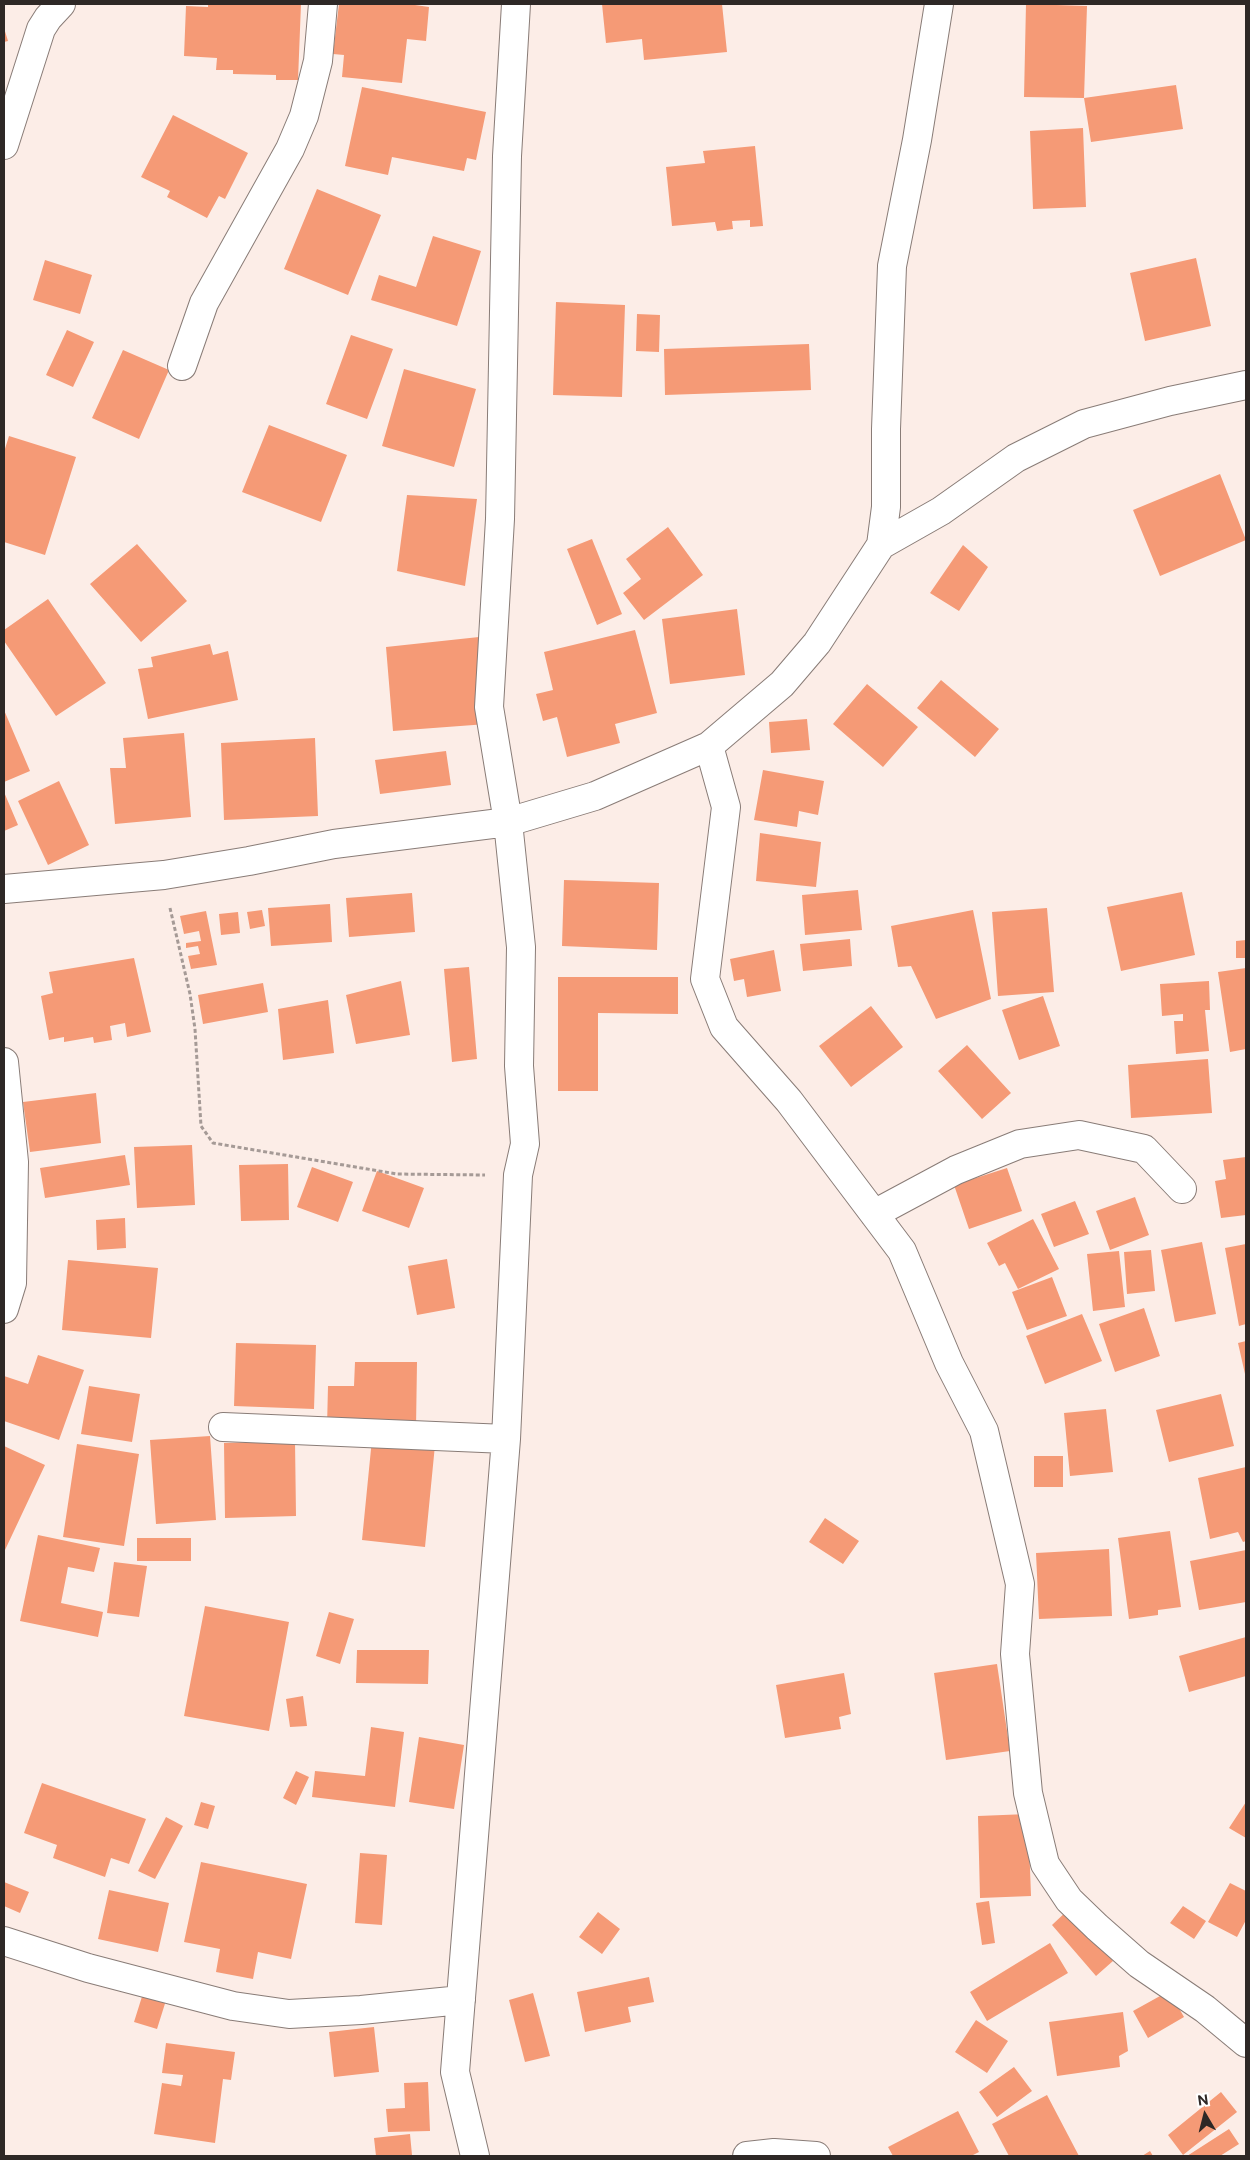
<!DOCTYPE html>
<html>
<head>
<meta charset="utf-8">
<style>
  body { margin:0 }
  #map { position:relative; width:1250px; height:2160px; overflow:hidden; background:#fcede7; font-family:"Public Sans",sans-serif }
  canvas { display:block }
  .frame { position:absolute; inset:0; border:5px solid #2e2826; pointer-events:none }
  .north { position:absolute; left:1180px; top:2090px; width:50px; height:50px; -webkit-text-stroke:4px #fff; paint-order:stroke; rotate:352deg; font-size:14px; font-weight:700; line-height:20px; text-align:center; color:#2e2826 }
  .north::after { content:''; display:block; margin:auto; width:18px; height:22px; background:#2e2826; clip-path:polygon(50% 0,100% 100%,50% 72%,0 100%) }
</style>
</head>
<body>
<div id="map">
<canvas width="1250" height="2160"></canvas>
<div class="frame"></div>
<div class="north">N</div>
</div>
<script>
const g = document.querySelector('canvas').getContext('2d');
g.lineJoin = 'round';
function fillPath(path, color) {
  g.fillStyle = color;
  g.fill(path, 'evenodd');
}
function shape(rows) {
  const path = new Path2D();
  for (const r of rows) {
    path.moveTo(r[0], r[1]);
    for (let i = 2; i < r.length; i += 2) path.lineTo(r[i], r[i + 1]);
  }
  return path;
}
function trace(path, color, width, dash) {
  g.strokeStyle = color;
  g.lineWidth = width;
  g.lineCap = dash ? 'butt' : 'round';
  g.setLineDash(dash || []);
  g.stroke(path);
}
const building = shape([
  [208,4,301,4,298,80,276,80,276,75,233,74,233,70,216,70,217,58,184,56,186,6,208,7],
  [339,4,415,4,415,5,429,7,426,41,407,39,402,83,342,77,344,55,333,54],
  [602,4,722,4,727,52,644,60,642,39,606,43],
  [1026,4,1087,6,1084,98,1024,97],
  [4,28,8,41,4,42],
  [1176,85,1183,129,1091,142,1084,98],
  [362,87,486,112,476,160,467,158,464,171,392,157,388,175,345,166],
  [173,115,248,153,225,199,219,196,207,218,167,197,170,191,141,177],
  [1083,128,1086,207,1033,209,1030,131],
  [755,146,763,226,750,227,750,220,732,221,733,229,717,231,715,222,672,226,666,167,705,163,703,151],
  [317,189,381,215,348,295,284,269],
  [433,236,481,251,457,326,371,300,379,275,416,287],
  [1196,258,1211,326,1145,341,1130,273],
  [45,260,92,275,80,314,33,300],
  [556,302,625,305,622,397,553,395],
  [637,314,660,315,659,352,636,351],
  [67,330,94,342,73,387,46,375],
  [351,335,393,349,367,419,326,404],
  [809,344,811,390,665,395,664,349],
  [123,350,169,370,139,439,92,418],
  [404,369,476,389,454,467,382,446],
  [269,425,347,455,321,522,242,492],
  [9,436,76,457,45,555,4,542,4,452],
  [1220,474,1246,540,1160,576,1133,510],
  [407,495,477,499,465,586,397,571],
  [668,527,703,575,644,620,623,593,641,579,626,559],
  [592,539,622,614,597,625,567,549],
  [137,544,187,601,141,642,90,584],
  [963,545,988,567,959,611,930,593],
  [48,599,106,683,56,716,4,641,4,630],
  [737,609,745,675,670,684,662,619],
  [635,630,657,713,615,724,620,743,567,757,557,717,543,721,536,694,553,690,544,652],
  [479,637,487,724,393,731,386,647],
  [210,644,213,655,228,651,238,700,148,719,138,669,153,667,151,657],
  [941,680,999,729,975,757,917,708],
  [867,684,918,727,883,767,833,724],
  [4,710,30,771,4,782],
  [807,719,810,750,771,753,769,722],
  [184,733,191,817,115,824,110,768,126,768,123,738],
  [315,738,318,816,224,820,221,743],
  [446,751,451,785,380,794,375,760],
  [763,770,824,781,818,815,799,811,797,827,754,820],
  [59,781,89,845,48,865,18,801],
  [4,792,18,825,4,831],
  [760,833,821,842,816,887,756,881],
  [564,880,659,883,657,950,562,946],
  [858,890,862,930,805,935,802,895],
  [1182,892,1195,955,1121,971,1107,907],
  [412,893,415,932,349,937,346,898],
  [330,904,332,942,271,946,268,908],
  [1047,908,1054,992,998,996,992,912],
  [262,910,265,926,250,929,247,912],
  [973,910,991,999,936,1019,911,966,898,967,891,926],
  [206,911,217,965,191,969,188,956,200,954,198,946,186,948,186,943,201,941,199,931,184,934,180,916],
  [238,912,240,933,221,935,219,914],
  [850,939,852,966,803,971,800,944],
  [1246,940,1246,958,1236,958,1236,941],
  [774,950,781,991,747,997,744,979,734,981,730,959],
  [134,958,151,1032,127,1037,125,1023,110,1026,112,1040,94,1043,93,1037,64,1042,64,1037,49,1040,41,996,53,993,49,972],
  [469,967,477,1059,452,1062,444,969],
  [1246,968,1246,1049,1230,1052,1218,972],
  [558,977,678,977,678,1014,598,1013,598,1091,558,1091],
  [401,981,410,1035,356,1044,346,995],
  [1209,981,1210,1010,1205,1010,1209,1051,1176,1054,1174,1021,1183,1021,1183,1014,1162,1016,1160,984],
  [263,983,268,1012,203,1024,198,995],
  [1043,996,1060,1046,1019,1060,1002,1010],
  [328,1000,334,1053,283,1060,278,1009],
  [871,1006,903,1047,851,1087,819,1046],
  [967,1045,1011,1093,982,1119,938,1071],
  [1208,1059,1212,1113,1131,1118,1128,1065],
  [96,1093,101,1143,30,1152,23,1102],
  [192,1145,195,1205,137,1208,134,1147],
  [125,1155,130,1185,45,1198,40,1168],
  [1246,1157,1246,1215,1221,1218,1215,1181,1226,1179,1223,1160],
  [288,1164,289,1220,241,1221,239,1165],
  [312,1167,353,1182,338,1222,297,1207],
  [1007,1168,1022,1211,969,1229,954,1185],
  [377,1171,424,1188,409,1228,362,1211],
  [1135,1197,1149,1235,1110,1250,1096,1211],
  [1075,1201,1089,1234,1054,1247,1041,1214],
  [125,1218,126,1248,97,1250,96,1220],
  [1033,1219,1059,1269,1018,1289,1005,1263,999,1266,987,1243],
  [1202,1242,1216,1314,1175,1322,1161,1250],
  [1246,1244,1246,1324,1239,1326,1225,1248],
  [1151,1250,1155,1291,1127,1294,1124,1252],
  [1119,1251,1125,1307,1093,1311,1087,1254],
  [447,1259,455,1308,417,1315,408,1266],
  [68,1260,158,1268,151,1338,62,1330],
  [1052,1277,1067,1316,1027,1330,1012,1292],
  [1144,1308,1160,1356,1115,1372,1099,1324],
  [1082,1314,1102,1361,1045,1384,1026,1336],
  [1246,1341,1246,1374,1245,1374,1238,1343],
  [236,1343,316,1345,314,1409,234,1406],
  [38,1355,84,1370,59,1440,4,1421,4,1376,28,1384],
  [355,1362,417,1362,416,1428,327,1427,328,1386,354,1386],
  [89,1386,140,1394,132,1442,81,1434],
  [1221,1394,1234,1446,1169,1462,1156,1410],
  [1106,1409,1113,1472,1070,1476,1064,1413],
  [210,1436,216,1520,156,1524,150,1440],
  [372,1439,435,1445,425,1547,362,1540],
  [295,1441,296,1516,225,1518,224,1443],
  [77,1444,139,1454,124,1546,63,1537],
  [4,1446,45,1465,5,1550,4,1549],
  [1034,1456,1063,1456,1063,1487,1034,1487],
  [1246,1467,1246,1541,1243,1542,1238,1532,1210,1539,1198,1478],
  [825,1518,859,1541,843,1564,809,1542],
  [1170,1531,1181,1607,1158,1610,1158,1615,1129,1619,1118,1538],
  [38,1535,100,1548,94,1572,68,1567,61,1603,103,1612,98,1637,20,1621],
  [137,1538,191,1538,191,1561,137,1561],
  [1109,1549,1112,1616,1039,1619,1036,1553],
  [1246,1550,1246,1602,1199,1610,1190,1561],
  [114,1562,147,1566,139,1617,107,1613],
  [205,1606,289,1622,269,1731,184,1716],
  [329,1612,354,1619,340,1664,316,1656],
  [1246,1637,1246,1676,1189,1692,1179,1656],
  [357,1650,429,1650,428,1684,356,1683],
  [997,1664,1010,1751,946,1760,934,1673],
  [844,1673,851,1714,839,1717,841,1729,785,1738,776,1685],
  [303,1696,307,1726,290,1727,286,1699],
  [371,1727,404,1732,395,1807,312,1797,315,1771,365,1776],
  [419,1737,464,1745,454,1809,409,1802],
  [296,1771,309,1777,296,1805,283,1798],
  [42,1783,146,1819,129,1864,111,1858,105,1877,53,1858,57,1845,24,1833],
  [201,1802,215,1806,208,1829,194,1825],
  [1246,1802,1246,1838,1229,1828],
  [1028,1814,1031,1896,980,1898,978,1816],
  [166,1817,183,1826,155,1879,138,1871],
  [360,1853,387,1855,382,1925,355,1923],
  [201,1862,307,1884,291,1959,258,1952,253,1979,216,1972,220,1949,184,1942],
  [4,1882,29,1892,20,1913,4,1906],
  [1230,1883,1246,1891,1246,1920,1237,1937,1208,1922],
  [109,1890,169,1903,158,1952,98,1939],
  [989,1901,995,1943,982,1945,976,1903],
  [1183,1906,1206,1921,1194,1939,1170,1923],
  [1069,1909,1113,1961,1096,1976,1052,1925],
  [598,1912,620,1929,602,1954,579,1937],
  [1050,1943,1068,1973,987,2021,970,1992],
  [649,1977,654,2002,628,2007,631,2022,585,2032,577,1992],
  [145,1987,168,1994,157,2029,134,2022],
  [1169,1991,1184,2017,1148,2038,1133,2011],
  [533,1993,550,2056,525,2062,509,2000],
  [1123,2012,1128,2051,1119,2056,1120,2067,1057,2076,1049,2022],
  [976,2020,1008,2041,987,2073,955,2052],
  [374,2027,379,2072,334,2077,329,2032],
  [166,2043,235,2052,231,2080,223,2079,215,2143,154,2134,162,2083,181,2086,183,2075,162,2073],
  [1014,2067,1032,2091,997,2117,979,2092],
  [428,2082,430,2131,388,2132,386,2109,405,2108,404,2083],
  [1221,2092,1237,2112,1183,2155,1168,2135],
  [1047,2095,1079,2156,1009,2156,992,2124],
  [958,2111,979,2152,971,2156,893,2156,888,2147],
  [1229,2129,1239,2144,1220,2156,1187,2156],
  [410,2134,412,2155,376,2156,374,2138],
  [1150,2151,1153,2156,1142,2156]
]);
const path = shape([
  [170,908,190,994,195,1029,201,1126,213,1143,397,1174,485,1175]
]);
const minor = shape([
  [4,145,41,29,48,18,61,4],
  [182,366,204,303,290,149,304,116,318,61,323,4],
  [881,545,941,511,1016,458,1084,424,1170,401,1246,385],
  [709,746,726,807,705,979,724,1027,789,1101,902,1251,949,1363,984,1431,1020,1584,1015,1654,1028,1793,1045,1864,1069,1900,1097,1927,1139,1964,1205,2009,1246,2043],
  [4,889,164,875,249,861,334,844,508,822,595,796,709,746,782,684,817,643,881,545,886,507,886,429,892,266,917,140,939,4],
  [4,1062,14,1162,12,1283,4,1309],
  [874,1214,956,1170,1020,1144,1079,1135,1144,1149,1182,1189],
  [223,1427,506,1439],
  [4,1941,88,1968,233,2006,289,2014,361,2010,461,2000],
  [475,2156,455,2072,506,1439,518,1175,525,1144,519,1066,521,947,508,822,489,707,500,519,507,156,516,4],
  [747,2156,774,2153,816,2156]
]);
fillPath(building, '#f59a76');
trace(minor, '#897c77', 30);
trace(path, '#a59a96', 3, [4, 2.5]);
trace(minor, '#fff', 28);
</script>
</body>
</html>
